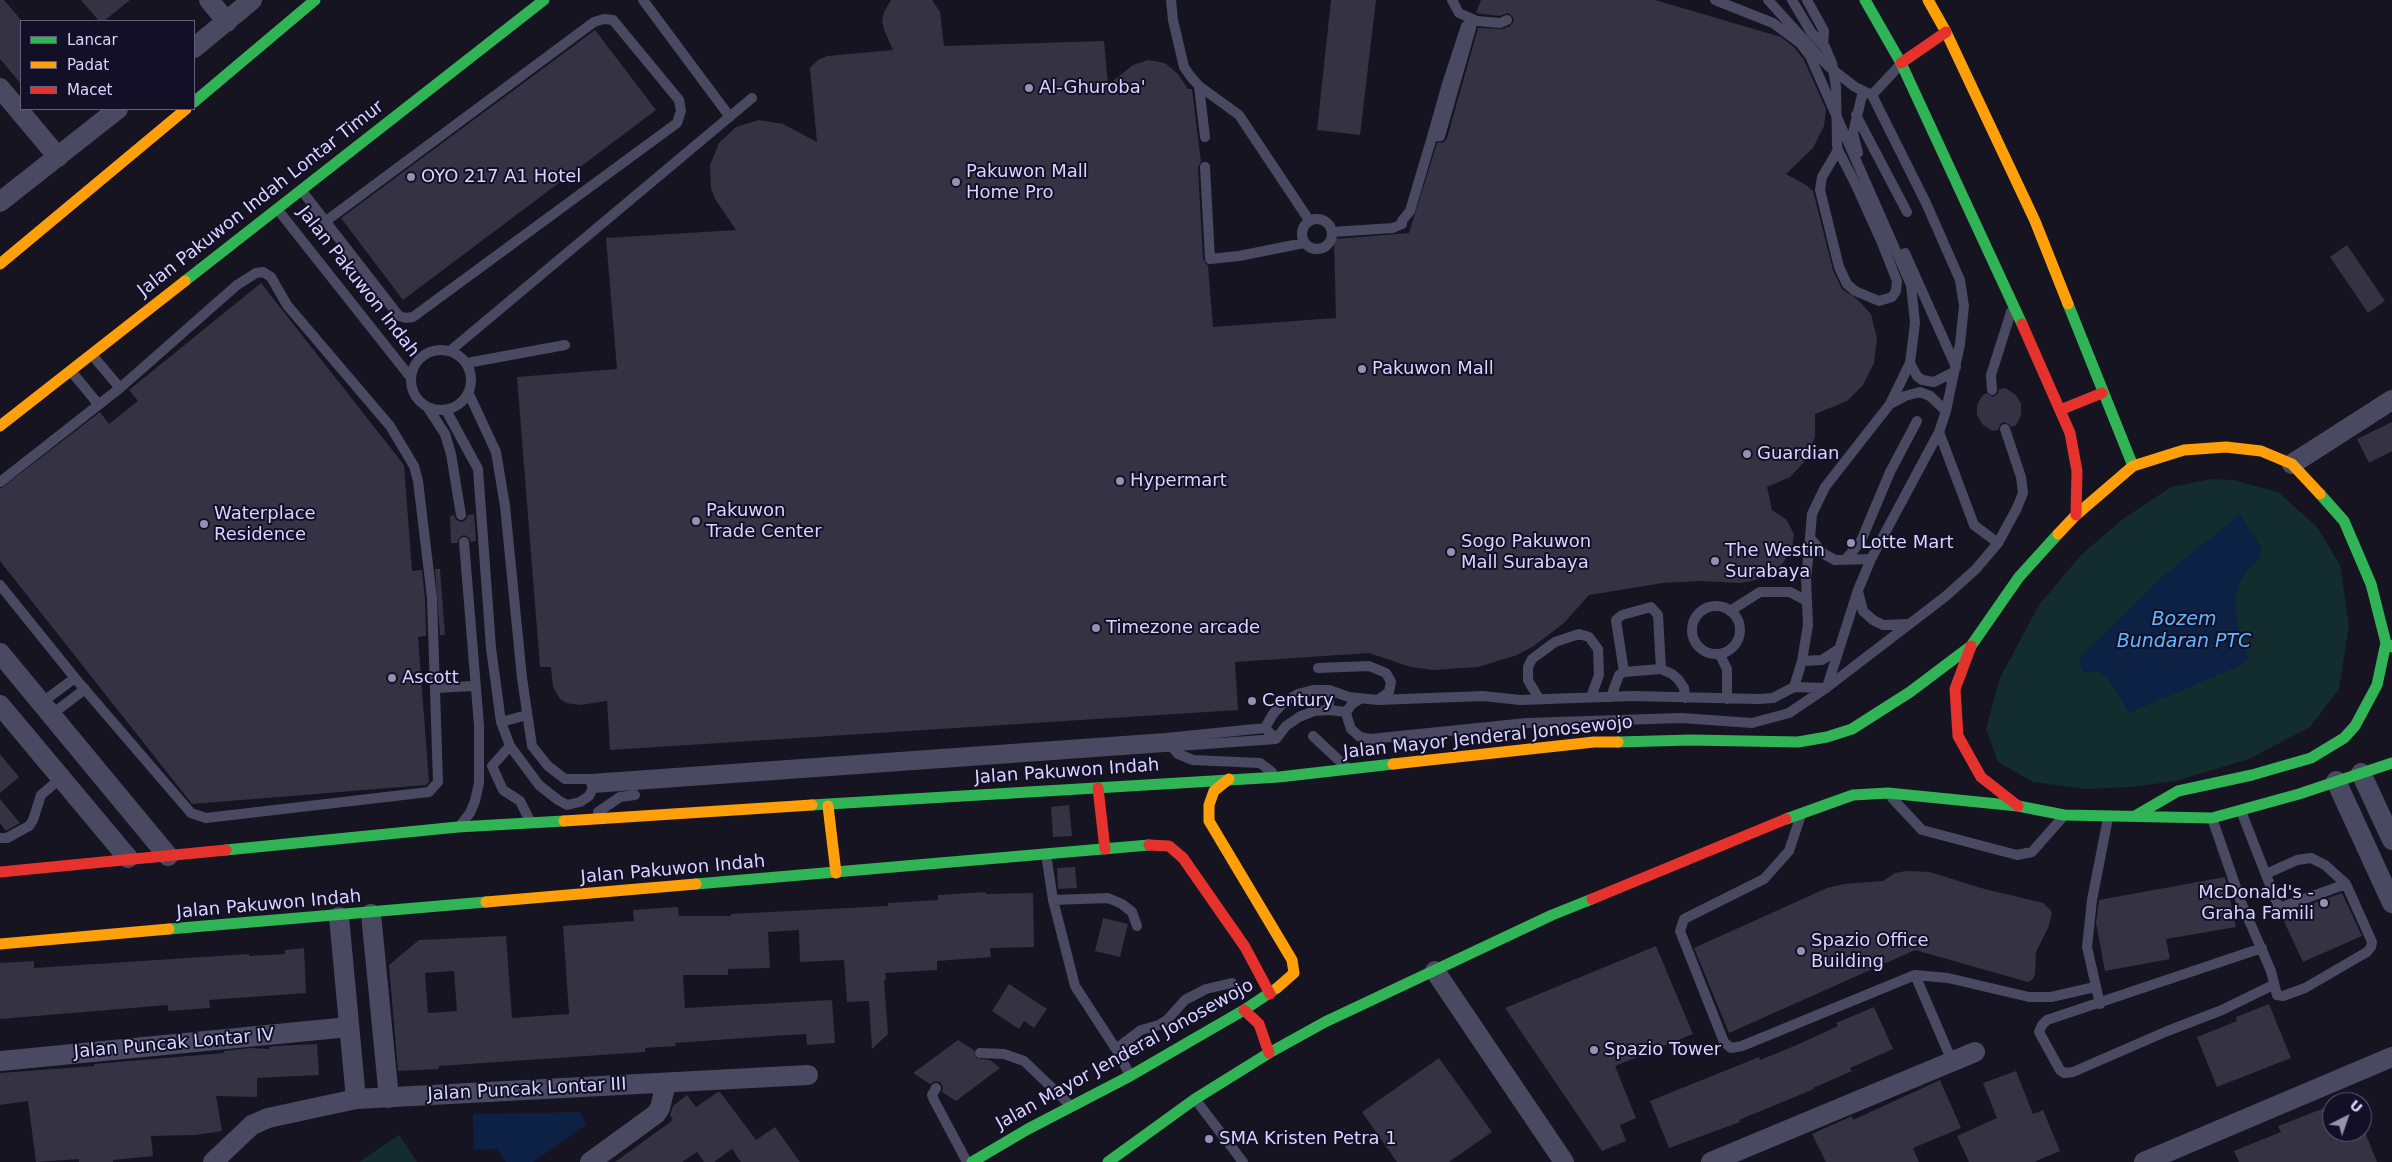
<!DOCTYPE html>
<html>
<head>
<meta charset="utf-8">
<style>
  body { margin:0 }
  #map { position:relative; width:2392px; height:1162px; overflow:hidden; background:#161421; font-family:"DejaVu Sans",sans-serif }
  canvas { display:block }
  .legend { position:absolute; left:20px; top:20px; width:175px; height:90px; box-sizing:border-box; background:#130f26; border:1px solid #625e7d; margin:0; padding:6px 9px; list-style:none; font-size:15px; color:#d9d4ff }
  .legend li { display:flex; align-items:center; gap:10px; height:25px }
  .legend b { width:25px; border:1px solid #625e7d }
  .north { position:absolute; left:2322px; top:1092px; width:50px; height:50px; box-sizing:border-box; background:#130f26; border:1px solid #625e7d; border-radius:50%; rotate:41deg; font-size:14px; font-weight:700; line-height:20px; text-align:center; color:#d9d4ff }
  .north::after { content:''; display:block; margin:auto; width:18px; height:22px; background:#9591b1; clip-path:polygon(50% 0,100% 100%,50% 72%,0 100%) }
</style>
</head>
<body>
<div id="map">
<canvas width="2392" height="1162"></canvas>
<ul class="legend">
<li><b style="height:6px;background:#30b455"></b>Lancar</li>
<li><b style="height:6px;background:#ff9f0a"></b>Padat</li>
<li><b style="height:6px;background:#e5322d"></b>Macet</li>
</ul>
<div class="north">U</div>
</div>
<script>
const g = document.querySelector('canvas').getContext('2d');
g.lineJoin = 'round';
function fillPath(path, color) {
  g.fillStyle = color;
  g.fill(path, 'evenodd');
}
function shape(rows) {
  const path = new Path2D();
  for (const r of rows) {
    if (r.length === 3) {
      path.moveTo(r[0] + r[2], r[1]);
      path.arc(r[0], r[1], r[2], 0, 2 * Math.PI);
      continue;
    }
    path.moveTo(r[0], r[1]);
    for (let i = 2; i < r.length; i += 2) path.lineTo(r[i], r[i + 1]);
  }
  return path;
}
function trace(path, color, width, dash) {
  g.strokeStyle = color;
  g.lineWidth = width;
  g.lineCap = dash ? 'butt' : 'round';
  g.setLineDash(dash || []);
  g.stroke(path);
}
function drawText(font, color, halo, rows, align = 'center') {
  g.font = font + ' "DejaVu Sans",sans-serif';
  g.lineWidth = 4;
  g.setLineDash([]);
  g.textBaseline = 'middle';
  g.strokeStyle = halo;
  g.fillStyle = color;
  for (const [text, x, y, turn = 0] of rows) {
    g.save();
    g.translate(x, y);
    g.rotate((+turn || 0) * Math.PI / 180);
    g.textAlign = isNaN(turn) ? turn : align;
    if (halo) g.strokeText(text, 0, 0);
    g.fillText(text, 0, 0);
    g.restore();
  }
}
const green = shape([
  [2211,479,2233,480,2278,492,2317,527,2340,565,2349,625,2339,689,2310,727,2249,759,2176,781,2131,787,2086,789,2033,782,1998,762,1986,729,2000,678,2039,605,2082,554,2123,519,2171,487],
  [399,1135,417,1162,359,1162]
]);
const water = shape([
  [2240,514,2262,549,2259,559,2247,570,2238,587,2235,603,2238,627,2248,658,2239,666,2129,713,2107,678,2097,671,2083,672,2080,666,2080,657,2165,574],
  [581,1112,586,1125,533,1162,506,1162,497,1149,474,1150,473,1114]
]);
const building = shape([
  [0,0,4,0,21,20,21,84,0,59],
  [81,0,130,0,104,21,99,21],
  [891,0,932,0,940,12,944,46,1104,41,1108,85,1133,65,1148,60,1165,63,1178,74,1188,89,1192,89,1201,162,1198,167,1203,259,1208,266,1213,327,1336,318,1334,239,1409,233,1437,143,1444,142,1447,138,1478,28,1502,29,1510,26,1514,21,1513,17,1508,13,1499,16,1476,13,1481,0,1655,0,1781,37,1795,48,1804,60,1826,109,1824,126,1813,148,1786,174,1806,185,1813,191,1833,270,1842,289,1857,299,1871,314,1877,338,1874,363,1863,385,1847,401,1815,414,1815,436,1807,459,1790,477,1767,487,1772,510,1786,519,1794,534,1792,549,1788,556,1779,568,1764,578,1741,583,1700,581,1663,583,1589,595,1564,623,1534,646,1517,655,1478,667,1433,670,1411,667,1369,653,1235,662,1238,710,610,750,607,701,580,705,566,703,560,699,553,687,551,667,540,667,517,377,617,369,606,238,736,230,715,199,711,188,710,165,719,143,736,127,759,120,783,124,817,142,810,68,818,60,827,56,893,50,884,30,882,21,884,12],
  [1331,0,1376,0,1360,135,1317,130],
  [595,30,656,110,403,300,341,218],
  [2347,245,2385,301,2368,313,2330,257],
  [261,283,404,465,412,571,422,570,425,599,426,636,418,637,429,782,426,785,192,804,0,561,0,489,100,412,109,424,138,401,129,390],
  [2005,388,2015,394,2021,403,2021,415,2016,425,2011,427,2009,424,2003,422,2000,425,1998,430,1992,431,1982,424,1977,415,1977,405,1982,396,1986,393,1993,397,1998,393,1999,389],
  [2392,422,2392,451,2369,463,2357,439],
  [474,514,476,541,471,542,469,538,464,535,460,537,457,543,451,543,450,516,454,515,456,520,462,522,466,520,468,515],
  [435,569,440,569,445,635,440,635],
  [0,754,19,777,0,793],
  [0,799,20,823,6,831,0,823],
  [1069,805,1072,836,1053,837,1051,807],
  [1075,867,1077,888,1058,889,1057,868],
  [1906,871,1930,872,1981,888,2043,903,2050,909,2052,914,2048,928,2036,952,2035,974,2033,979,2028,982,1915,950,1729,1033,1694,948,1827,888,1844,884,1883,881,1895,873],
  [2225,877,2236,927,2166,939,2170,959,2105,971,2096,923,2099,900],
  [986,892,986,894,1033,893,1034,947,990,948,991,957,937,961,937,970,885,973,886,980,884,981,888,1034,872,1049,869,1001,847,1002,844,960,800,962,799,930,768,932,770,968,728,969,728,975,683,975,685,1008,832,1000,835,1043,807,1045,806,1034,773,1036,675,1043,676,1046,645,1048,645,1052,439,1066,439,1069,398,1071,389,965,419,940,506,936,512,1018,569,1014,563,926,634,921,633,910,678,907,679,916,731,916,731,914,888,906,888,903,938,900,938,895],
  [454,971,457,1011,428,1013,425,973],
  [2342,893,2362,936,2303,962,2281,915],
  [1103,918,1128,924,1120,957,1095,951],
  [1656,946,1693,1034,1615,1066,1636,1118,1620,1125,1626,1141,1602,1151,1505,1008],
  [304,948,306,993,209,1000,210,1008,168,1011,168,1005,0,1019,0,963,34,961,34,968,249,954,249,956,285,954,285,950],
  [1009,984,1047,1009,1034,1028,1024,1021,1019,1029,992,1011],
  [2269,1004,2291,1058,2217,1087,2197,1037,2237,1021,2236,1017],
  [1874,1007,1893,1049,1850,1068,1852,1071,1813,1088,1814,1089,1739,1120,1740,1122,1669,1148,1650,1101,1759,1057,1760,1060,1799,1044,1838,1026,1836,1023],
  [958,1040,974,1050,976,1058,990,1060,1000,1068,956,1101,942,1092,943,1087,940,1082,935,1081,930,1084,913,1073],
  [317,1044,319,1075,257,1078,257,1097,216,1096,222,1131,195,1135,151,1136,153,1156,113,1160,113,1162,79,1162,79,1159,36,1162,28,1101,0,1105,0,1073,94,1066,94,1064,224,1053,224,1051,251,1048,269,1049,269,1047,275,1046],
  [1439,1058,1492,1132,1449,1162,1397,1162,1362,1112],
  [2016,1071,2033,1114,2043,1110,2060,1151,2034,1162,1969,1162,1957,1136,1997,1118,1983,1083],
  [1940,1080,1961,1128,1913,1148,1919,1162,1826,1162,1812,1134,1852,1116,1853,1120],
  [718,1092,720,1092,756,1140,775,1127,800,1162,741,1162,732,1149,714,1162,704,1162,697,1152,682,1162,615,1162,673,1120,670,1115,673,1106,687,1095,696,1107],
  [2332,1105,2332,1132,2365,1132,2377,1162,2239,1162,2234,1151,2281,1132,2278,1126]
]);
const lane = shape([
  [643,0,730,117],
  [1171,0,1173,20,1184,67,1191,77,1199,86,1239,115,1309,220],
  [1452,0,1459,13,1477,21,1500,23,1507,20],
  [1715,0,1773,23,1800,43,1810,56,1911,285,1915,323,1910,363,1890,404,1825,487,1812,514,1810,538,1824,554,1835,560,1871,559],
  [1768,0,1828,66,1855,87,1872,95,1926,203,1960,280,1964,306,1960,344,1946,411,1939,432,1871,559,1858,590,1827,687],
  [1792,0,1811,32,1825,47],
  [1807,0,1824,31,1823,44],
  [1199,86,1205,137],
  [1872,95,1900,65],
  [1856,115,1907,212],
  [1837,145,1838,150,1855,183,1882,243,1897,281,1896,291,1892,297,1879,301,1855,291,1847,284,1839,267,1820,190,1822,177,1838,150],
  [1858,153,1853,133,1863,91],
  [1205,167,1210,259,1239,256,1304,243],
  [302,191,399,316,406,318,413,317,677,123,681,111,679,100,613,20,604,19,594,22,326,221],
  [278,210,411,378],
  [1317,234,15],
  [1332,232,1393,228,1402,224,1402,221,1410,211,1432,137,1447,84,1466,26,1471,28,1440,136,1432,137],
  [1905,253,1956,367],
  [441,380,30],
  [450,351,752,98],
  [92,355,120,388],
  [467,363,565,345],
  [1910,363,1917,376,1922,380,1934,382,1954,372],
  [71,371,99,405],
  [1992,390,1991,375,2011,312],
  [469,394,496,452,505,506,522,678,532,746,548,766,565,779,591,779,1166,738,1265,728,1276,739],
  [1890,404,1905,396,1920,392,1930,396,1946,411],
  [428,408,445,434,451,454,461,515],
  [446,410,478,469,491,648,501,722,510,746,539,785,558,800,567,805,580,802,589,796,593,788,591,783],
  [1939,432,1974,525,1998,543],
  [0,482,120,388,237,285,256,273,263,272,271,277,287,305,390,426,414,466,418,481,432,598,438,782,429,792,206,818,191,813,75,678,0,585],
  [1846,559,1861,541,1890,472,1917,421],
  [1858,591,1863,611,1873,620,1883,625,1907,624],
  [1716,630,24],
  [1730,611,1760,592,1790,592,1807,601],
  [1720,655,1727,669,1727,699],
  [1802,661,1822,660,1839,649],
  [1318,668,1369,666,1386,673,1391,682,1389,692,1378,700],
  [1624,672,1616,620,1622,615,1651,607,1658,615,1661,669],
  [1794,687,1802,661,1808,625,1806,579,1810,538],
  [435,688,474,686],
  [1611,697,1619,675,1624,672,1661,669,1672,674,1678,679,1684,688,1685,698],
  [1360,699,1352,704,1346,712,1348,720,1351,729,1360,737,1370,739,1527,723,1681,718,1752,723,1789,713,1826,688,1946,596,1976,569,1998,543,2017,508,2023,493,2021,477,2005,429],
  [1539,699,1528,680,1528,667,1532,659,1555,642,1579,634,1589,637,1598,649,1599,675,1591,697],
  [41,703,75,678],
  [1329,710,1329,690],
  [51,715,85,689],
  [501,722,527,715],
  [1265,728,1273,714,1284,702,1298,694,1313,690,1329,690,1349,697,1378,700,1483,696,1520,700,1633,696,1758,699,1773,698,1794,687,1825,688],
  [1313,736,1345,766],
  [510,746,492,766,503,790,520,801,530,821],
  [1173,748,1178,754,1193,760,1260,763,1272,772],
  [593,788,1276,739,1286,726,1299,717,1314,711,1329,710,1346,712],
  [1892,798,1922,830,2017,855,2032,852,2062,818],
  [2241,811,2279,908,2346,884],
  [598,812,620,797,635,795],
  [1800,818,1789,851,1764,879,1684,919,1680,931,1724,1042,1731,1048,1742,1046,1915,975,1948,978,2029,997,2051,997,2095,987],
  [2212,818,2241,902,2271,971,2277,995,2283,996,2305,988,2367,952,2371,947,2372,942,2346,884,2325,865,2311,858,2297,860,2266,874],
  [462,823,470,813,475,801,479,783,479,725,464,542],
  [0,838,7,838,29,826,33,820,41,795,61,778],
  [1046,854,1053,900,1075,986,1116,1049,1130,1075],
  [1053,900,1108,898,1122,904,1132,912,1137,926],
  [2262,948,2047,1020,2042,1025,2039,1032,2060,1070,2064,1073,2073,1072,2165,1032,2222,1010,2273,985],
  [1915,975,1952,1061],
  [2100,1004,2087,947,2092,900,2108,818],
  [1116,1049,1141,1030,1159,1025,1167,1020,1185,1000,1206,989,1232,983],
  [980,1053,1004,1054,1024,1061,1070,1105],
  [936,1088,932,1095,934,1100,967,1162],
  [1195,1099,1243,1162]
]);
const street = shape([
  [209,0,227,22],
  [194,48,252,0],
  [0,88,58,157],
  [0,202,118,109],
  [2292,464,2392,400],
  [0,653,168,856],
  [0,705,128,858],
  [2361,773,2392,840],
  [2336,781,2392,903],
  [371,914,389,1098],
  [339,917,356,1099],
  [1435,971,1564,1162],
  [0,1061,349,1027],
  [213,1162,252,1125,268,1118,356,1099,808,1075],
  [590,1162,656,1114,660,1108,666,1083],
  [1711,1162,1975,1052],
  [2144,1162,2392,1057]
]);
const fast = shape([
  [1865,0,1901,63,2022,324],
  [194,102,315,0],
  [185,281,544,0],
  [2068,304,2133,466],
  [2320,494,2344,521,2371,584,2386,643,2392,647],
  [1618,742,1691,740,1798,742,1827,737,1852,729,1910,692,1971,646,2019,577,2058,534],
  [812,805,1279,777,1393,764],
  [2135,816,2178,791,2252,775,2311,758,2344,738,2355,726,2377,685,2386,643],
  [1786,819,1853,795,1888,793,2018,806,2064,815,2212,818,2299,794,2392,763],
  [226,850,458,827,564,821],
  [696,884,1149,845],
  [169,929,486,902],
  [972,1162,1028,1129,1130,1076,1244,1010,1277,988],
  [1108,1162,1195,1099,1269,1053,1325,1022,1552,915,1592,899]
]);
const slow = shape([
  [1928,0,1946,32,2035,221,2068,304],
  [0,264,186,109],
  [0,426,185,281],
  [2058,534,2076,515,2133,466,2184,450,2226,447,2261,451,2292,464,2320,494],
  [1393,764,1594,742,1618,742],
  [1229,779,1214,791,1209,805,1209,821,1292,960,1294,973,1277,988],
  [828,806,836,873],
  [564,821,812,805],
  [486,902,696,884],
  [0,944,169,929]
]);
const jam = shape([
  [1901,63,1946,32],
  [2022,324,2070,433,2077,471,2076,515],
  [2060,410,2102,393],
  [1971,646,1955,689,1958,736,1981,777,2018,806],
  [1098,788,1105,849],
  [1149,845,1169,846,1183,858,1245,947,1270,994],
  [0,872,226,850],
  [1592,899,1786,819],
  [1244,1010,1259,1024,1269,1053]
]);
const laneBridge = shape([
  [1825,47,1832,63,1836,87,1837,145]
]);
const markers = [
  [1029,88,5,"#9591b1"],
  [411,177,5,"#9591b1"],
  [956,182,5,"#9591b1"],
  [1362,369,5,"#9591b1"],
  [1747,454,5,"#9591b1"],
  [1120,481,5,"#9591b1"],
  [696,521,5,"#9591b1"],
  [204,524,5,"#9591b1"],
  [1851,543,5,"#9591b1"],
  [1451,552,5,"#9591b1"],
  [1715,561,5,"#9591b1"],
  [1096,628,5,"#9591b1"],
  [392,678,5,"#9591b1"],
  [1252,701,5,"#9591b1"],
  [2324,903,5,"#9591b1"],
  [1801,951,5,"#9591b1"],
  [1594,1050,5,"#9591b1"],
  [1209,1139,5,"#9591b1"]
];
const poiNames = [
  ["Al-Ghuroba'",1039,88],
  ["Pakuwon Mall",966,172],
  ["Home Pro",966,193],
  ["OYO 217 A1 Hotel",421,177],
  ["Pakuwon Mall",1372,369],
  ["Guardian",1757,454],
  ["Hypermart",1130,481],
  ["Pakuwon",706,511],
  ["Trade Center",706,532],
  ["Waterplace",214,514],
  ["Residence",214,535],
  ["Sogo Pakuwon",1461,542],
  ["Mall Surabaya",1461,563],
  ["Lotte Mart",1861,543],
  ["The Westin",1725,551],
  ["Surabaya",1725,572],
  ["Timezone arcade",1106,628],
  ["Ascott",402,678],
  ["Century",1262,701],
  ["McDonald's -",2314,893,"right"],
  ["Graha Famili",2314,914,"right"],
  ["Spazio Office",1811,941],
  ["Building",1811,962],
  ["Spazio Tower",1604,1050],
  ["SMA Kristen Petra 1",1219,1139]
];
const streetNames = [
  ["Jalan Pakuwon Indah Lontar Timur",261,199,-38],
  ["Jalan Pakuwon Indah",358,282,52],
  ["Jalan Mayor Jenderal Jonosewojo",1488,738,-6],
  ["Jalan Pakuwon Indah",1067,772,-4],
  ["Jalan Pakuwon Indah",673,870,-5],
  ["Jalan Pakuwon Indah",269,905,-5],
  ["Jalan Puncak Lontar IV",174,1044,-5],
  ["Jalan Mayor Jenderal Jonosewojo",1125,1055,-29],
  ["Jalan Puncak Lontar III",527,1090,-3]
];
const waterNames = [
  ["Bozem",2184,620],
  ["Bundaran PTC",2184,642]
];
fillPath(green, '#132c2d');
fillPath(water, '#0d2144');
fillPath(building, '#343243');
trace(lane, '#4a4962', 10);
trace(street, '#4a4962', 20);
trace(fast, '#30b455', 11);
trace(slow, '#ff9f0a', 11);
trace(jam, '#e5322d', 11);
trace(laneBridge, '#4a4962', 10);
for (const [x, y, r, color] of markers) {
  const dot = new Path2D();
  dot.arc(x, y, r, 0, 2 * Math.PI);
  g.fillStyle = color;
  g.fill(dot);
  trace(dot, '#130f26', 2);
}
drawText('18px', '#d9d4ff', '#130f26', poiNames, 'left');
drawText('18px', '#d9d4ff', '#130f26', streetNames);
drawText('italic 19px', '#62b6ff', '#130f26', waterNames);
</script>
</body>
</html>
